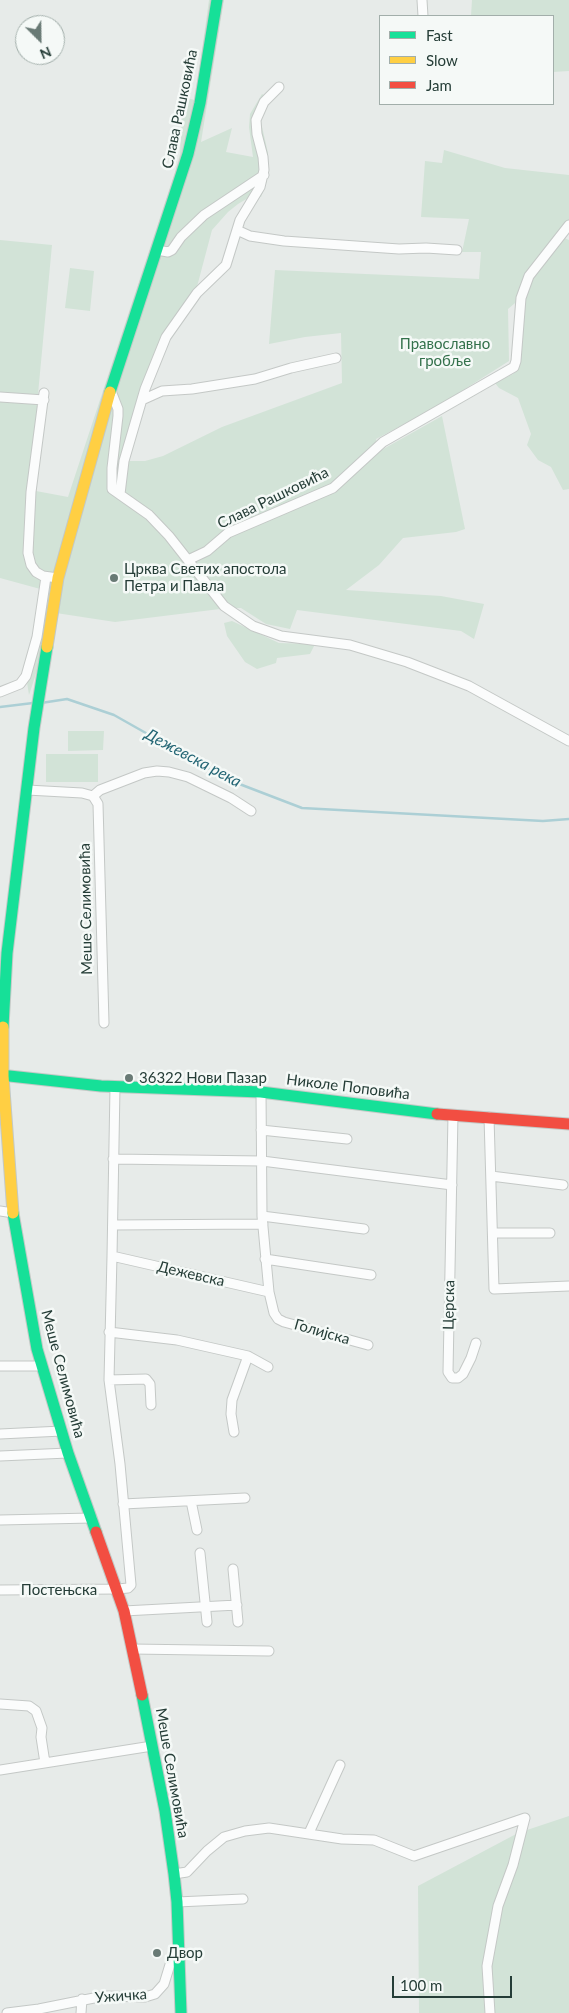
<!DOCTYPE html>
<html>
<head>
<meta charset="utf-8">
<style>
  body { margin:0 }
  #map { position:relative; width:569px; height:2013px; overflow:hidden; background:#e7ebe9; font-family:Lato,sans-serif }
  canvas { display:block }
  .legend { position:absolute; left:379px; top:15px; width:175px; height:90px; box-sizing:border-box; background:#f5f9f7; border:1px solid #a2aeaa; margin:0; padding:6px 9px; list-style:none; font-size:15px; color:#253d37 }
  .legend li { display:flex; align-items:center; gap:10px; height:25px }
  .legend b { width:25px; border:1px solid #a2aeaa }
  .north { position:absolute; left:15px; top:15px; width:50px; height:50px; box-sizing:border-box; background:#f5f9f7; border:1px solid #a2aeaa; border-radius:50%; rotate:157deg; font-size:14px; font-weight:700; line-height:20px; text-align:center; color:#253d37 }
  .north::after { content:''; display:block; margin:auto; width:18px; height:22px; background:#697a75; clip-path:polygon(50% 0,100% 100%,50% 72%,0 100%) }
  .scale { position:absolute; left:392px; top:1976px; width:120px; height:22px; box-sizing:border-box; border:2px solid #253d37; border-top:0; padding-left:6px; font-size:15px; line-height:18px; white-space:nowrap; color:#253d37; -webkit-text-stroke:4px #f5f9f7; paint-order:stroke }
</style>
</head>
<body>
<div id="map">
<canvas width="569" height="2013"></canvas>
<ul class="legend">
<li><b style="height:6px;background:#16e098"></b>Fast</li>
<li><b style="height:6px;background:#ffcf43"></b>Slow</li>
<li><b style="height:6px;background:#f24e42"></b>Jam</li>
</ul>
<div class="north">N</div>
<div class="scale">100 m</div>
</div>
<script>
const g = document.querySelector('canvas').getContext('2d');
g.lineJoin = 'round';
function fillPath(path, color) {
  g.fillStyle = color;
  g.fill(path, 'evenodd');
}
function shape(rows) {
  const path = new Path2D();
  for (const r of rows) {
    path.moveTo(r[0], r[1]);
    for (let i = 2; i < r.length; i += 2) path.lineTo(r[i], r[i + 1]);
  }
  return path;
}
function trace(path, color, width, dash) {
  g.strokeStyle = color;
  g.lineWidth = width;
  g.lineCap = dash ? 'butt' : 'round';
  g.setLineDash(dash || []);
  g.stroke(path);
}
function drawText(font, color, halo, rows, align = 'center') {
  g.font = font + ' Lato,sans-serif';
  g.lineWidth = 5;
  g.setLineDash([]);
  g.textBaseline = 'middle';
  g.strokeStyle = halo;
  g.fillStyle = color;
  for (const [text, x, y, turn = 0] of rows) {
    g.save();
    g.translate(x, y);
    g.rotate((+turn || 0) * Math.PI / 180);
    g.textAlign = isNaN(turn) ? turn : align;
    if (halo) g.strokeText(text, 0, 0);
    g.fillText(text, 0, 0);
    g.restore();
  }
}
const green = shape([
  [209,0,224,0,201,142,232,128,226,152,253,157,249,127,250,114,262,94,270,99,260,118,268,153,267,181,261,197,253,195,238,204,228,212,212,230,194,298,168,332,125,461,145,461,163,456,222,427,342,383,341,333,305,337,269,344,275,270,479,279,481,252,462,252,469,219,421,217,425,161,442,163,444,150,505,168,569,175,569,226,529,276,521,298,508,309,509,361,435,408,376,439,378,452,442,416,465,529,456,532,403,538,379,565,346,590,441,596,484,604,474,639,461,631,297,610,290,629,266,624,241,608,228,608,115,622,56,613,29,695,26,676,44,590,0,578,0,240,52,245,38,394,47,395,36,491,68,497,175,172,180,154,183,97,195,100],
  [472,0,569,0,569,71,553,72,553,16,471,16],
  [562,237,569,240,569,489,563,490,551,467,538,460,527,445,531,434,518,398,499,388,495,383,513,374,520,366,524,299,532,278],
  [70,268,94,271,90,311,65,308],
  [232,621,279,643,315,644,310,654,277,658,276,663,257,669,245,662,227,636,224,623],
  [68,731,104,731,103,750,68,751],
  [46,754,98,754,98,782,46,782],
  [569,1816,569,2013,419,2013,418,1886,518,1833]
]);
const stream = shape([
  [41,703,67,699,114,715,229,780,302,808,543,821,569,819],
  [0,707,33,703]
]);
const street = shape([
  [422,0,423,16],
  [237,230,250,236,284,241,399,249,426,248,457,250],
  [157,250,168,252,172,250,181,237,204,215,264,175],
  [111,391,118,409,118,416,112,468,112,489,149,515,169,536,224,606,253,626,281,636,350,645,407,662,469,686,569,741],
  [44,393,31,492,28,553,31,565,36,572,43,576,58,578],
  [0,397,44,400],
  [142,400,162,391,192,389,255,379,291,368,336,358],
  [120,494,124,461,145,389,166,337,197,293,226,265,240,220,260,187,264,170,263,157,257,134,256,120,264,102,279,87],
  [188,560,207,551,228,533,333,488,383,442,514,367,516,361,521,298,529,276,569,225],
  [0,692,20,684,26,676,37,637,46,577],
  [27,790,82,793,93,796,98,804,104,1023],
  [93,796,100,790,144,773,157,771,169,772,188,777,231,798,251,811],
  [115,1087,112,1256,269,1292],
  [261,1092,262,1216,269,1292,274,1313,278,1319,284,1322,368,1345],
  [453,1115,448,1372,452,1378,458,1378,463,1374,471,1358,476,1343],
  [489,1117,494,1289,569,1286],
  [261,1130,347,1139],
  [113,1159,262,1161,452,1185],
  [491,1176,563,1185],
  [0,1211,13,1213],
  [262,1216,364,1229],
  [113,1225,263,1224],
  [493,1233,550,1233],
  [265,1259,371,1275],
  [109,1332,177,1340,248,1356,268,1367],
  [0,1366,42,1366],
  [109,1380,146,1379,150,1384,151,1405],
  [234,1432,231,1414,232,1400,248,1356],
  [0,1434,62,1431],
  [0,1456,68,1453],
  [191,1501,197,1530],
  [123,1504,245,1498],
  [0,1520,92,1518],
  [200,1553,207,1622],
  [233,1569,238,1622],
  [0,1590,118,1589,128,1588,131,1585,120,1464,109,1380,112,1256],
  [124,1611,237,1605],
  [132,1649,269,1651],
  [0,1704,29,1706,36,1711,42,1728,41,1737,45,1763],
  [0,1770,152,1746],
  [309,1833,340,1765],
  [174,1874,187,1872,207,1851,224,1837,245,1831,269,1828,342,1839,374,1840,414,1856,525,1818,513,1865,498,1906,487,1966,490,2013],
  [177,1902,243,1899],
  [7,2013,39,2009,104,1996,145,1997,155,1994,164,1984,172,1958,179,1951],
  [81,2013,82,1999]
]);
const fast = shape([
  [110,392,188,154,200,103,217,0],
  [3,1027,7,953,34,728,47,647],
  [0,1075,101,1086,261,1092,437,1114],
  [13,1213,37,1349,68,1453,96,1532],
  [142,1695,165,1811,174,1874,177,1902,181,2013]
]);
const slow = shape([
  [47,647,58,578,110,392],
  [3,1027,3,1076,13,1213]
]);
const jam = shape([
  [437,1114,569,1124],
  [96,1532,124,1611,142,1695]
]);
const markers = [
  [114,578,5,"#697a75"],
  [129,1078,5,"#697a75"],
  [157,1953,5,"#697a75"]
];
const streetNames = [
  ["Слава Рашковића",180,109,-78],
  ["Слава Рашковића",273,498,-26],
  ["Меше Селимовића",86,909,-91],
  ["Николе Поповића",348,1087,7],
  ["Дежевска",191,1274,13],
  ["Церска",449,1305,-89],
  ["Голијска",322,1332,16],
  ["Меше Селимовића",63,1374,75],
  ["Постењска",59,1590],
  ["Меше Селимовића",172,1773,80],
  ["Ужичка",121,1996,-4]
];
const parkNames = [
  ["Православно",445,344],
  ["гробље",445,361]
];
const poiNames = [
  ["Црква Светих апостола",124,569],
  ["Петра и Павла",124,586],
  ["36322 Нови Пазар",139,1078],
  ["Двор",167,1953]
];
const waterNames = [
  ["Дежевска река",193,758,28]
];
fillPath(green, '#d2e3d7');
trace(stream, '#accfd5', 2.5);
trace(street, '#c4c8c6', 11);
trace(fast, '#c3c9c6', 13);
trace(slow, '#c3c9c6', 13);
trace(jam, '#c3c9c6', 13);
trace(street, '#fbfcfc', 9);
trace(fast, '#16e098', 11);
trace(slow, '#ffcf43', 11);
trace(jam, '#f24e42', 11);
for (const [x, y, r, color] of markers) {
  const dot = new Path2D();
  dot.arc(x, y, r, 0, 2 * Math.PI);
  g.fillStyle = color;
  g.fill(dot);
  trace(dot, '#f5f9f7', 2);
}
drawText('15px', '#253d37', '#f5f9f7', streetNames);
drawText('15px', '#33714b', '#f5f9f7', parkNames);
drawText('15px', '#253d37', '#f5f9f7', poiNames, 'left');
drawText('italic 16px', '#246675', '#f5f9f7', waterNames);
</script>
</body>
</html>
